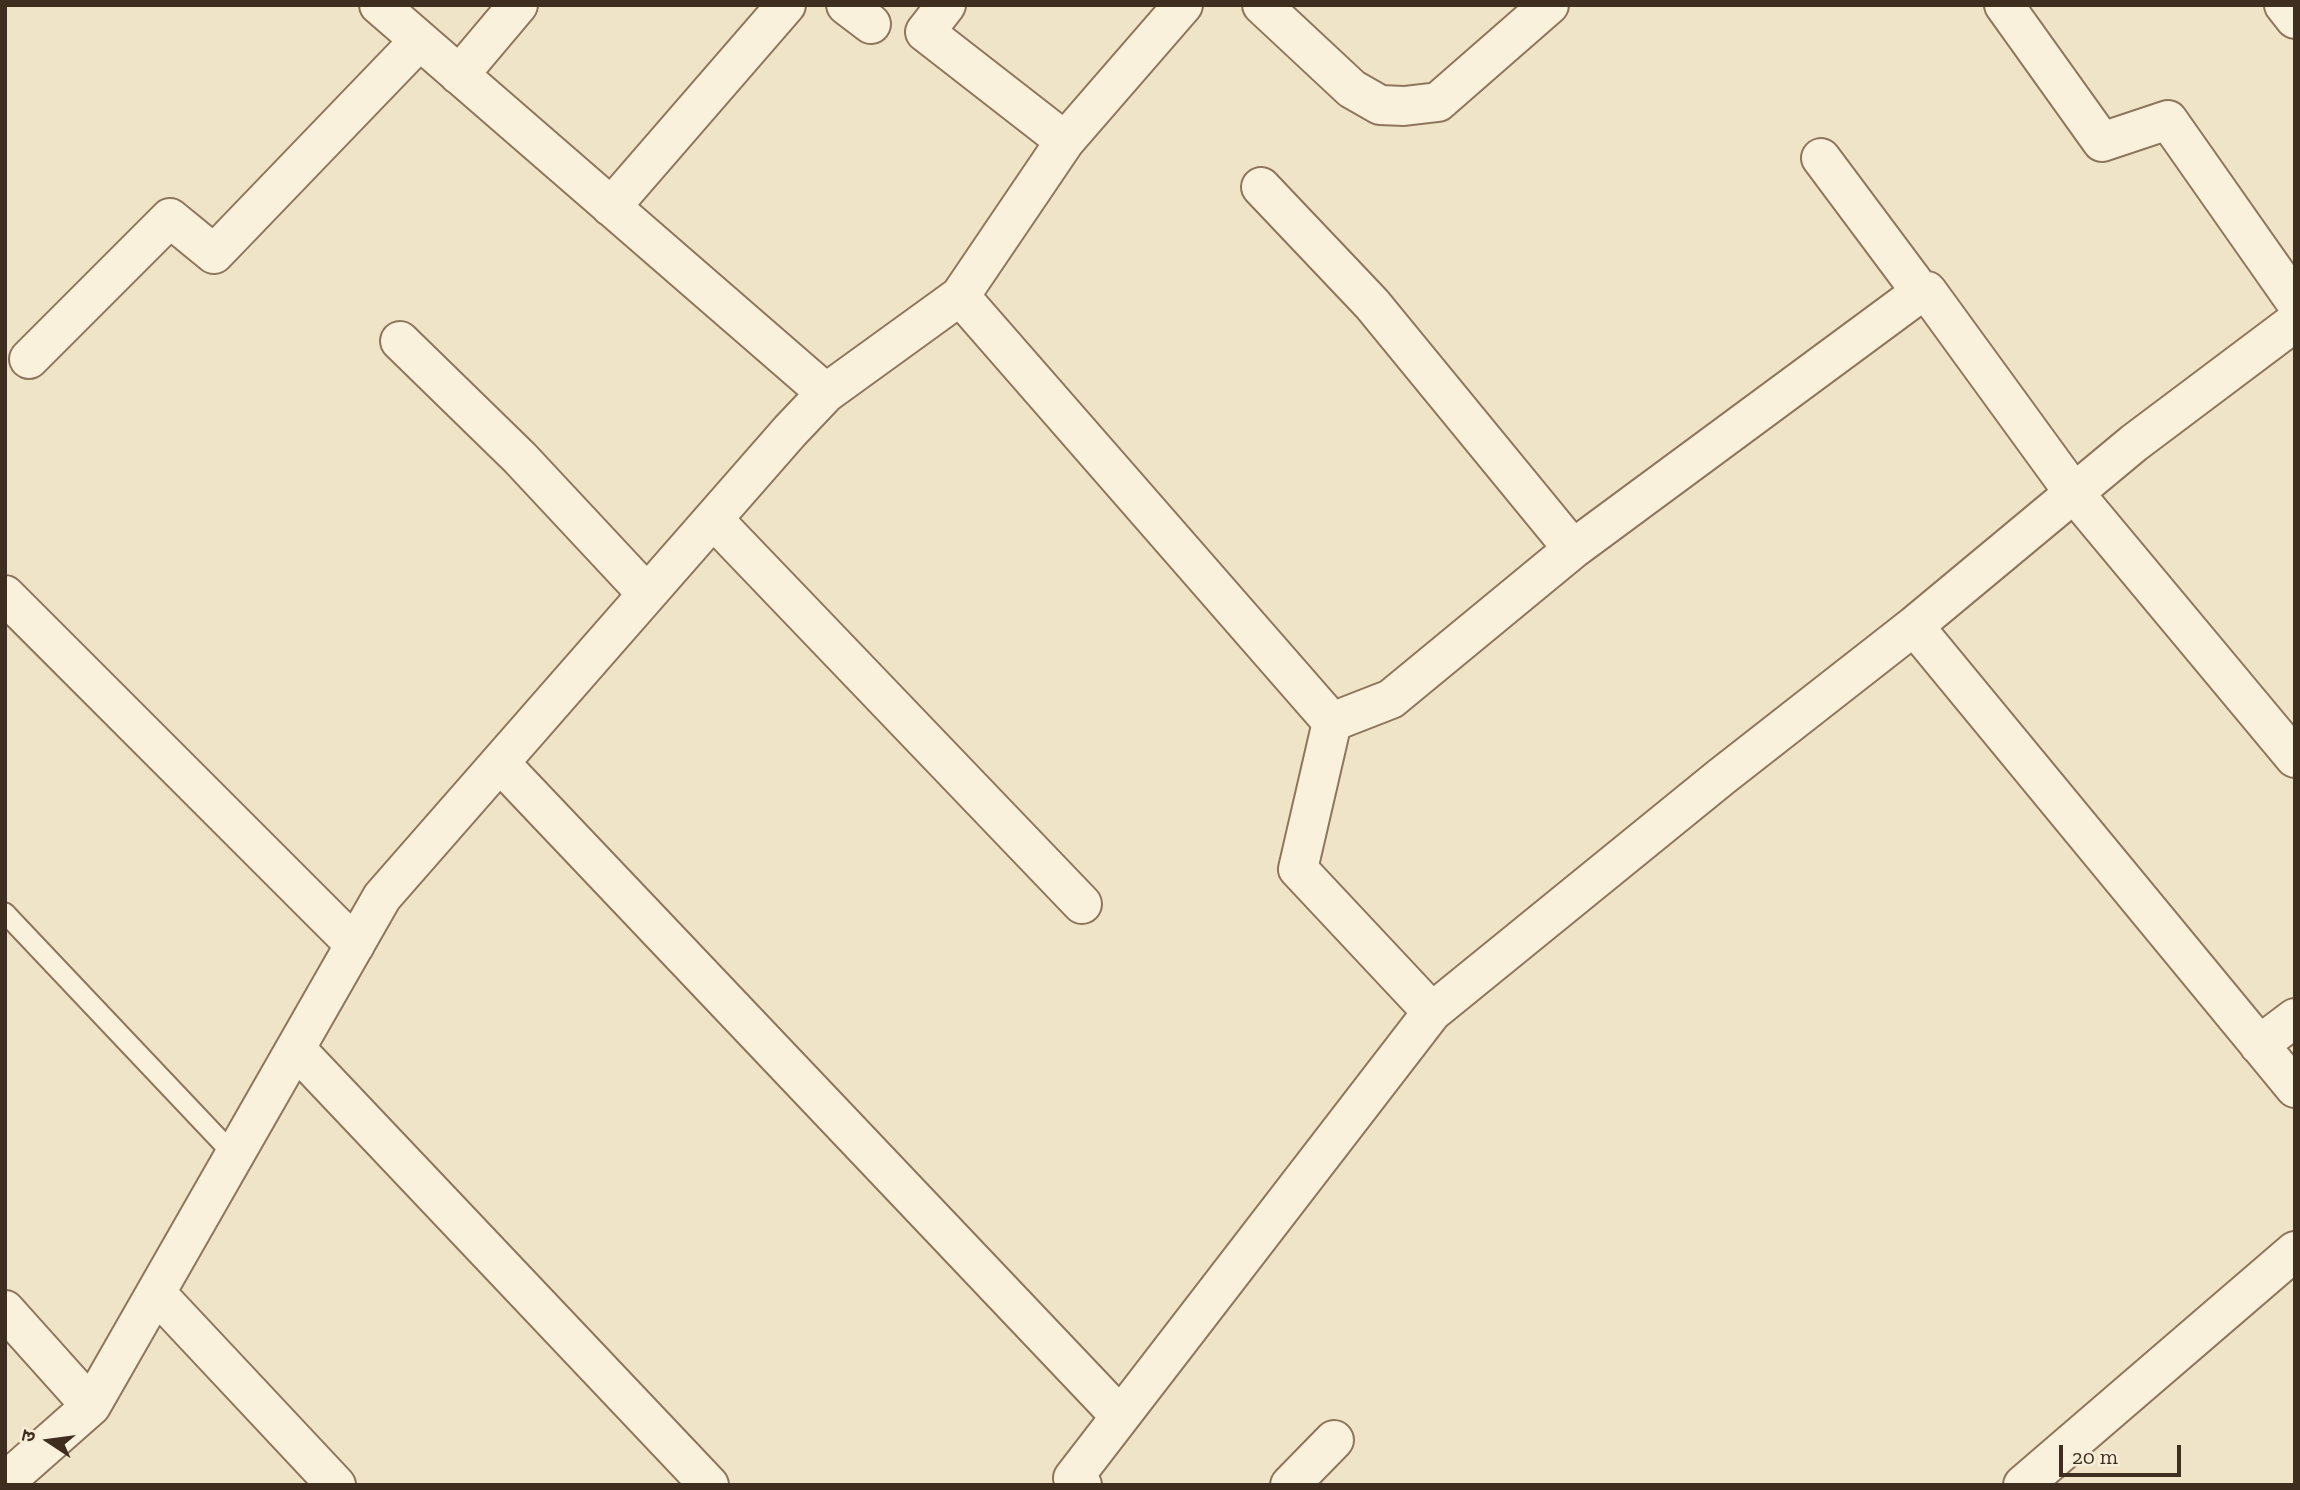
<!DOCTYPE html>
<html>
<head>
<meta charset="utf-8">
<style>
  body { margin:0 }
  #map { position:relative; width:2300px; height:1490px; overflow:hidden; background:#f0e4c8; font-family:"Zilla Slab","Noto Sans Devanagari",serif }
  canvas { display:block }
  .frame { position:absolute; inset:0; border:7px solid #3d2e20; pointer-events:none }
  .north { position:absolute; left:14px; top:1406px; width:70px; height:70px; -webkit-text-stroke:5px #f7eed8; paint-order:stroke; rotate:283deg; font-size:19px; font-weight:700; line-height:28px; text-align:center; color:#3d2e20 }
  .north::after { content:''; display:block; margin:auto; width:24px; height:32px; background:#3d2e20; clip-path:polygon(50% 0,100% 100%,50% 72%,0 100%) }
  .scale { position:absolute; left:2059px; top:1445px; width:122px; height:32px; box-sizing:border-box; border:4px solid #3d2e20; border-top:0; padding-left:9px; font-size:21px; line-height:24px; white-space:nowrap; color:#3d2e20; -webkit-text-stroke:5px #f7eed8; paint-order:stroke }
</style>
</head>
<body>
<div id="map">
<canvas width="2300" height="1490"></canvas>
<div class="frame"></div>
<div class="north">उ</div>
<div class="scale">20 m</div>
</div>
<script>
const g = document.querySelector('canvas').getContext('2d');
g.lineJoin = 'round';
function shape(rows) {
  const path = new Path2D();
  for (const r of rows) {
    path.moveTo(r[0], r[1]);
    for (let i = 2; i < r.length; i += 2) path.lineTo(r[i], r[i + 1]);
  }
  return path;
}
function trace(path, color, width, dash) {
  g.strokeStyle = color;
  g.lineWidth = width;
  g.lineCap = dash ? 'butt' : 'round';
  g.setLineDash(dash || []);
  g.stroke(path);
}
const lane = shape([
  [5,913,235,1156]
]);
const street = shape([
  [379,5,826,393,960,296,1332,722,1298,869,1432,1012,1073,1478,1082,1485],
  [846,5,871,24],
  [946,5,925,32,1065,141],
  [1262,5,1352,89,1380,105,1404,106,1438,102,1549,5],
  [2004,5,2102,142,2168,120,2295,301],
  [2284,5,2295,19],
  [459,75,518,5],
  [1821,158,1921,292],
  [1261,187,1372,304,1573,549],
  [611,207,786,5],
  [960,296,1065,141,1183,5],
  [400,341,520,458,647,594],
  [29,359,170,218,214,254,419,41],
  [713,519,1082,904],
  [5,595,355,945],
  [1914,626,2295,1088],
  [1332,722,1391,699,1573,549,1921,292,1927,291,2074,493,2295,758],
  [500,763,1120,1416],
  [1432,1012,1721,777,1914,626,2134,443,2295,322],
  [2259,1045,2295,1018],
  [296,1049,709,1485],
  [156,1293,336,1485],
  [5,1310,91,1406],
  [5,1482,91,1406,382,897,790,431,826,393],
  [1290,1485,1334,1440],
  [2023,1485,2295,1251]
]);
trace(lane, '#8d765c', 23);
trace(street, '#8d765c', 42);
trace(lane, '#faf1dc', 19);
trace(street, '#faf1dc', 38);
</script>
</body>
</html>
